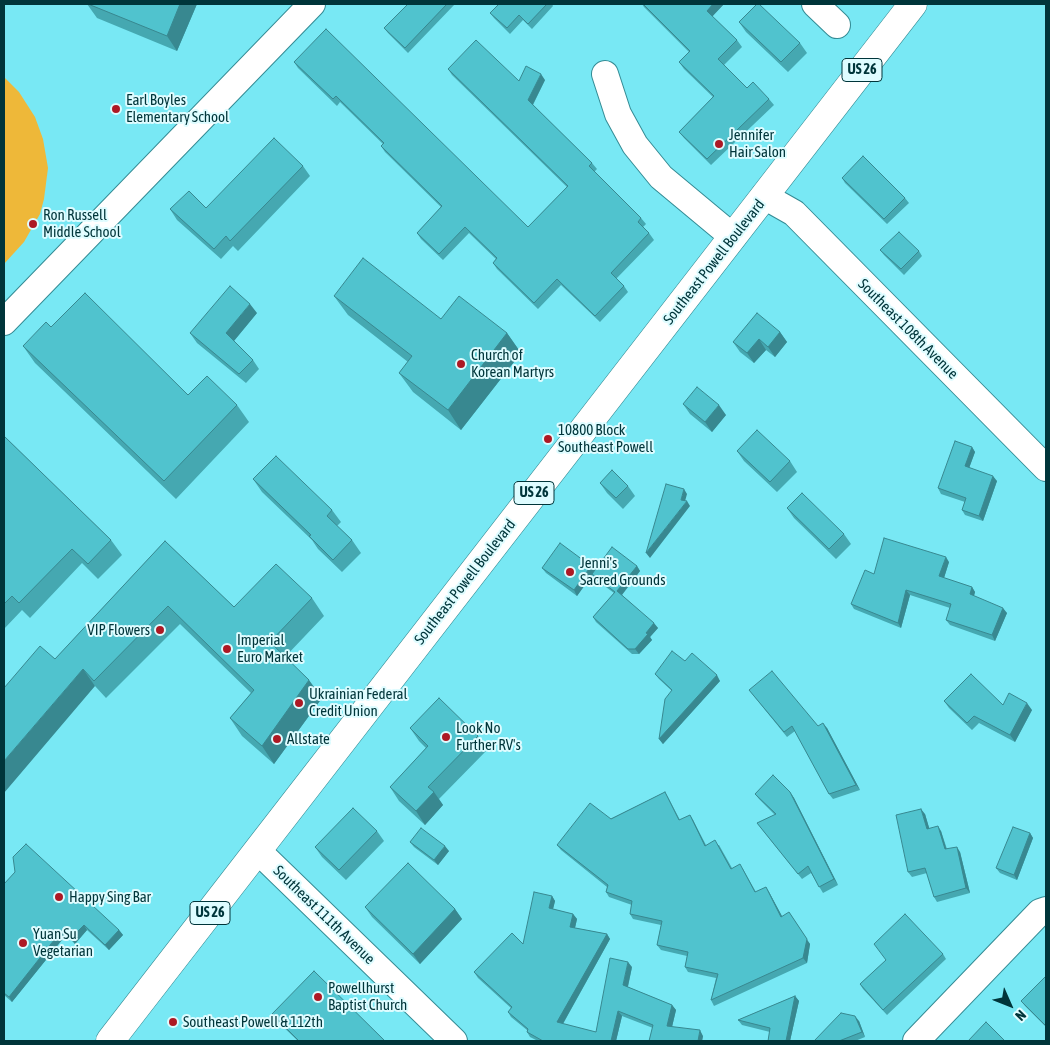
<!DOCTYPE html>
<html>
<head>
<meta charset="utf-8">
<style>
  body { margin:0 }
  #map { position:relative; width:1050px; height:1045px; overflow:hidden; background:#78e8f4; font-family:"Asap Condensed",sans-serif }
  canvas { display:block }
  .frame { position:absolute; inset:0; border:5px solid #00353a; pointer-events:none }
  .north { position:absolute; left:985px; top:980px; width:50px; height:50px; -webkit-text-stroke:4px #defcff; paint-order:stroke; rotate:134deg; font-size:14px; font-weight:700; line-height:20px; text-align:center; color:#00353a }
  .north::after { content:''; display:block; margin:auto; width:18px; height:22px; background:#00353a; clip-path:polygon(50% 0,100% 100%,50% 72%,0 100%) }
</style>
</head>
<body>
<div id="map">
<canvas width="1050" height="1045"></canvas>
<div class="frame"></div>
<div class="north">N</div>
</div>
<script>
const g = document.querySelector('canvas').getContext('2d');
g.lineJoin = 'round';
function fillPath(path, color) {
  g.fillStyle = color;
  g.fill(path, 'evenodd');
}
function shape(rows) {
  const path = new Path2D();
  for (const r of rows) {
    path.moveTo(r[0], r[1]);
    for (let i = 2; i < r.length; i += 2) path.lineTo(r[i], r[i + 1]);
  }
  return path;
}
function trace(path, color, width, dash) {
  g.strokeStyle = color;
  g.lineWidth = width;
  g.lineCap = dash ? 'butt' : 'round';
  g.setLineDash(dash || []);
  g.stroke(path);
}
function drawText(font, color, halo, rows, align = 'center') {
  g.font = font + ' "Asap Condensed",sans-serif';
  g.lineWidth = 4;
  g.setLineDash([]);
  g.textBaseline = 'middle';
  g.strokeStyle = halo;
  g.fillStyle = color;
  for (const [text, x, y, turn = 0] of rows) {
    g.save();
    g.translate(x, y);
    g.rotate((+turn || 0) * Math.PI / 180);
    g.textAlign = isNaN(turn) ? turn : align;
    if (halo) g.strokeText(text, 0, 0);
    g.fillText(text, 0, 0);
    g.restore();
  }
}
const green = shape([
  [4,77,19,92,35,117,43,139,48,168,44,199,40,214,24,242,4,264]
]);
const minor = shape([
  [815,4,837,25],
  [605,74,618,114,635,145,661,177,733,237],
  [764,196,794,213,1046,468],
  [4,322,312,4],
  [258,851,454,1041],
  [916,1041,1040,912,1046,910]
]);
const primary = shape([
  [110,1041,913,4]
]);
const wall = shape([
  [87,4,197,4,177,51,97,18],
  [408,4,455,4,408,53,388,33,384,28],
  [499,4,552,4,553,6,532,29,523,20,510,34,494,18,490,13],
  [642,4,724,4,712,16,737,40,742,47,724,65,747,88,769,99,774,105,711,165,684,138,679,132,713,97,684,69,679,62,689,52,644,7],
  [739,22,800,43,807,53,788,72,746,32],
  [294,62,528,227,567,187,452,75,448,69,519,81,545,80,533,105,592,163,597,169,594,172,641,218,646,224,643,227,649,233,654,240,616,279,624,286,628,292,600,322,561,285,538,309,497,269,493,263,496,259,469,233,443,260,421,239,417,233,441,207,385,152,381,146,383,144,340,102,337,106,298,68],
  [303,166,310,176,238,251,233,246,221,259,177,220,170,209,206,208],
  [842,178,905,198,909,203,887,224,845,183],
  [880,250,919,251,922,256,904,275,884,255],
  [334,296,507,333,521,353,461,430,413,392,399,373,408,362,348,315],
  [257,313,234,341,253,360,259,369,246,383,197,343,190,333],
  [51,327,188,395,237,405,249,422,176,499,35,363,23,346],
  [780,332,787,342,775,357,766,350,754,363,740,352,733,342],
  [683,404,726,415,712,432,690,414],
  [4,436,111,540,122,555,98,579,82,563,30,618,22,610,4,629],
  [972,447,975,452,969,468,997,481,983,521,965,515,962,510,965,502,941,494,938,488],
  [737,451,790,461,797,472,777,492,744,461],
  [253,479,332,510,341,522,337,526,352,540,361,553,342,572,318,549,312,540,262,492],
  [600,483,628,486,635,496,623,509,607,493],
  [787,508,844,534,851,544,836,559,794,518],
  [165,541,234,607,312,598,324,616,285,657,322,698,274,764,242,736,230,718,251,693,180,624,106,698,95,686,55,659],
  [949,562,944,578,972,587,975,592,974,596,1007,613,995,641,950,625,946,620,950,608,910,595,901,628,854,609,851,604,874,574],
  [637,566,640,571,622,595,658,628,650,637,652,640,639,654,632,654,596,622,593,617,614,593,595,579,592,575,577,596,546,573,542,568,594,570],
  [685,661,720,681,663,744,659,739,672,691,659,679,655,674],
  [749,690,818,726,827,728,860,790,833,799,829,794,795,731,787,737],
  [944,701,1003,705,1032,710,1015,742,979,723,972,730,949,708],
  [410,728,478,736,488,749,439,799,443,805,425,825,399,801,390,787,426,748,419,741],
  [665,792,668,797,680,820,690,815,693,820,706,845,719,845,732,868,743,869,756,892,766,887,769,892,782,916,810,944,807,963,714,1006,711,1000,716,978,688,972,685,967,687,956,661,950,657,945,661,925,633,919,630,914,632,905,609,897,606,892,607,887,561,850,557,845],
  [790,792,794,798,838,885,823,893,811,873,802,879,757,823,775,815,759,799,755,794],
  [925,814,929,828,941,831,947,849,960,852,970,893,937,902,934,897,927,873,912,877,908,872],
  [377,831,384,841,346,880,322,857,315,847],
  [1030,833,1033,838,1017,880,1000,873,996,868],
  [410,842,449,851,438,865,414,847],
  [4,884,119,930,123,935,109,950,87,930,75,944,66,935,12,1002,4,995],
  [552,896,555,901,553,909,573,914,577,919,575,928,607,934,610,939,563,1024,596,1032,632,967,628,987,672,1005,676,1010,672,1027,703,1036,702,1041,649,1041,653,1028,622,1016,616,1041,538,1041,530,1037,527,1032,527,1030,511,1017,508,1012,511,1008,478,978,474,972,523,944],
  [365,907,455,909,462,919,420,964,372,917],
  [943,954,946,959,887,1015,863,989,860,984,886,960],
  [1046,976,1046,1027,1025,1006,1021,1001],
  [795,996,799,1001,790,1041,768,1041,770,1032,742,1025,738,1020],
  [272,1014,385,1041,298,1041,275,1019],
  [859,1021,865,1037,855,1041,814,1041]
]);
const shadedWall = shape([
  [180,4,197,4,177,51,167,36],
  [713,4,724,4,711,18,707,11],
  [541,74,545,80,532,106,528,100],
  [250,304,257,313,233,342,226,333],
  [780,332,787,342,775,357,768,347],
  [507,333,521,353,461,430,448,410],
  [759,339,766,350,754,363,747,353],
  [719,405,726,415,712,432,705,422],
  [972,447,975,452,968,471,965,466],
  [993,476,997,481,983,521,979,516],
  [684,489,687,494,684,505,681,500],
  [687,501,690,506,650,558,646,553],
  [946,557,949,562,943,581,939,576],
  [591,566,595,571,577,596,574,590],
  [637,566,640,571,621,596,617,591],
  [972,587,975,592,973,599,970,594],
  [906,590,910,595,901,628,898,623],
  [1003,608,1007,613,995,641,992,635],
  [654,623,658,628,650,637,652,640,639,654,635,649,646,633],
  [83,669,95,686,4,793,4,761],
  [717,675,720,681,663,744,659,739],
  [309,680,322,698,274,764,262,746],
  [1027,703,1032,710,1015,742,1010,735],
  [823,723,827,728,860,790,856,785],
  [434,792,443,805,425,825,416,811],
  [790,792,794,798,838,885,834,879],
  [921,809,925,814,931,834,927,829],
  [690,815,693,820,708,851,705,846],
  [938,826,941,831,948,855,945,849],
  [1030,833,1033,838,1017,880,1014,875],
  [445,846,449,851,438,865,434,860],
  [957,847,960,852,970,893,966,888],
  [766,887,769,892,785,922,781,917],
  [552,896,555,901,552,913,549,908],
  [455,909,462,919,420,964,413,954],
  [789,912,810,944,807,963,803,958],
  [573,914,577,919,574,932,570,927],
  [84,925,87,930,75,944,71,938],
  [62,930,66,935,12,1002,9,997],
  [119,930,123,935,109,950,105,945],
  [607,934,610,939,561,1027,557,1022],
  [628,962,632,967,627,990,623,985],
  [795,996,799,1001,790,1041,786,1041],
  [672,1005,676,1010,671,1031,667,1026],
  [618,1011,622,1016,616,1041,611,1041],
  [855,1016,859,1021,865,1037,862,1032],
  [700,1030,703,1036,702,1041,698,1041]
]);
const building = shape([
  [88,4,180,4,167,36,88,4],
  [408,4,447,4,405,48,384,28,408,4],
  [499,4,547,4,528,24,519,15,507,28,490,13,499,4],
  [643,4,713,4,707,11,737,40,718,59,747,88,753,82,769,99,707,159,679,132,714,96,679,62,690,51,643,4],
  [757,4,759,4,800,43,781,62,739,22,757,4],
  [326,29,528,227,568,186,448,69,476,40,519,81,526,66,541,74,528,100,592,163,589,166,641,218,638,222,649,233,611,273,624,286,595,316,557,279,534,303,493,263,497,258,465,227,439,254,417,233,442,206,381,146,384,143,336,96,333,99,294,62,326,29],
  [274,138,303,166,230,241,226,236,214,249,170,209,189,191,206,208,274,138],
  [863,156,905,198,884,219,842,178,863,156],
  [899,232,919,251,901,269,880,250,899,232],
  [363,258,441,319,459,296,507,333,448,410,399,373,412,356,334,296,363,258],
  [230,286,250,304,226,333,253,360,239,374,190,333,230,286],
  [85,293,188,395,207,376,237,405,164,481,23,346,46,322,51,327,85,293],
  [757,313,780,332,768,347,759,339,747,353,733,342,757,313],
  [697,387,719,405,705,422,683,404,697,387],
  [757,430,790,461,770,482,737,451,757,430],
  [4,436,111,540,88,564,72,549,19,603,12,596,4,604,4,436],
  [955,441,972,447,965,466,993,476,979,516,962,510,966,498,938,488,955,441],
  [276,456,332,510,327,516,352,540,333,560,309,536,311,535,253,479,276,456],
  [612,470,628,486,616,498,600,483,612,470],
  [666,484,684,489,681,500,687,501,646,553,666,484],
  [802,493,844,534,829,549,787,508,802,493],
  [884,538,946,557,939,576,972,587,970,594,1003,608,992,635,946,620,951,604,906,590,898,623,851,604,865,570,874,574,884,538],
  [165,541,234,607,276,564,312,598,270,642,309,680,262,746,230,718,254,690,168,606,94,681,83,669,4,761,4,688,40,646,55,659,165,541],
  [560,543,591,566,574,590,542,568,560,543],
  [612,547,637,566,617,591,654,623,646,633,648,634,635,649,628,649,593,617,615,592,592,574,612,547],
  [672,651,685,661,692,653,717,675,659,739,665,699,672,690,655,674,672,651],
  [772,671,818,726,823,723,856,785,829,794,792,726,784,732,749,690,772,671],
  [971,674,1003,705,1009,693,1027,703,1010,735,974,716,967,723,944,701,971,674],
  [439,698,478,736,428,787,434,792,416,811,390,787,428,746,410,728,439,698],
  [773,775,790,792,834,879,819,887,808,866,798,874,757,823,776,814,755,794,773,775],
  [665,792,679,820,690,815,705,846,715,840,731,869,740,864,755,892,766,887,781,917,789,912,807,939,803,958,711,1000,718,974,685,967,688,952,657,945,662,921,630,914,632,901,606,892,608,885,557,845,590,803,611,819,665,792],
  [353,808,377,831,339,870,315,847,353,808],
  [921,809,927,829,938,826,945,849,957,847,966,888,934,897,925,868,908,872,896,815,921,809],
  [1013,827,1030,833,1014,875,996,868,1013,827],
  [421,828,445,846,434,860,410,842,421,828],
  [26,844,119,930,105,945,84,925,71,938,62,930,9,997,4,993,4,884,15,872,13,857,26,844],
  [408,863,455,909,413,954,365,907,408,863],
  [534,892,552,896,549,908,573,914,570,927,607,934,557,1022,596,1032,610,958,628,962,623,985,672,1005,667,1026,700,1030,698,1041,649,1041,653,1025,618,1011,611,1041,543,1041,527,1032,528,1029,508,1012,512,1007,474,972,512,933,523,944,534,892],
  [905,914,943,954,883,1010,860,984,886,960,874,944,905,914],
  [314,971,385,1041,299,1041,272,1014,314,971],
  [1046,976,1046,1026,1021,1001,1046,976],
  [795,996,786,1041,768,1041,770,1028,738,1020,795,996],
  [841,1013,855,1016,862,1032,839,1041,814,1041,841,1013],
  [986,1022,1005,1041,968,1041,986,1022]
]);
const markers = [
  [116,109,5,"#ad1924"],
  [719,144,5,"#ad1924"],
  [33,224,5,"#ad1924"],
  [461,364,5,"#ad1924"],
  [548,439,5,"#ad1924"],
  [570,572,5,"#ad1924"],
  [160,630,5,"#ad1924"],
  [227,649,5,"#ad1924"],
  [299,703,5,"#ad1924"],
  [446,737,5,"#ad1924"],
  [277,739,5,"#ad1924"],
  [59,897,5,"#ad1924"],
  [23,943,5,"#ad1924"],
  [318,997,5,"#ad1924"],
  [173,1022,5,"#ad1924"]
];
const shields = [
  [862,70,40],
  [534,493,40],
  [210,913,40]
];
const shieldNames = [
  ["US 26",862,70],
  ["US 26",534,493],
  ["US 26",210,913]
];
const poiNames = [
  ["Earl Boyles",126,100],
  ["Elementary School",126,117],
  ["Jennifer",729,135],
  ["Hair Salon",729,152],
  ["Ron Russell",43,215],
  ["Middle School",43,232],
  ["Church of",471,355],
  ["Korean Martyrs",471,372],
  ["10800 Block",558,430],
  ["Southeast Powell",558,447],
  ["Jenni's",580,563],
  ["Sacred Grounds",580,580],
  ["VIP Flowers",150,630,"right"],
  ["Imperial",237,640],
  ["Euro Market",237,657],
  ["Ukrainian Federal",309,694],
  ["Credit Union",309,711],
  ["Look No",456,728],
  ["Further RV's",456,745],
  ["Allstate",287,739],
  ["Happy Sing Bar",69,897],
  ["Yuan Su",33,934],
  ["Vegetarian",33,951],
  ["Powellhurst",328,988],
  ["Baptist Church",328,1005],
  ["Southeast Powell & 112th",183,1022]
];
const streetNames = [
  ["Southeast Powell Boulevard",714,262,-52],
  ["Southeast 108th Avenue",908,329,45],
  ["Southeast Powell Boulevard",465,582,-52],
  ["Southeast 111th Avenue",324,915,44]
];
fillPath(green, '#eeb839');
trace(minor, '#348b94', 28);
trace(primary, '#348b94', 29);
trace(minor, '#fff', 26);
trace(primary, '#fff', 28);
fillPath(wall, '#45a8b1');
fillPath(shadedWall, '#388890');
fillPath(building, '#50c3ce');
trace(building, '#388890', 1);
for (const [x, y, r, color] of markers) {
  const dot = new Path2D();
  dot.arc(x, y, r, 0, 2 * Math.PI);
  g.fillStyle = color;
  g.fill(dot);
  trace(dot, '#defcff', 2);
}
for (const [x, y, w] of shields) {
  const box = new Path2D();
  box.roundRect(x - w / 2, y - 11.5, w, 23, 4);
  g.fillStyle = '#defcff';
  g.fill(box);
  trace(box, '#00353a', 1);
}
drawText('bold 14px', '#00353a', null, shieldNames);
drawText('15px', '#00353a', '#defcff', poiNames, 'left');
drawText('15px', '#00353a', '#defcff', streetNames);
</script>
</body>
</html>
